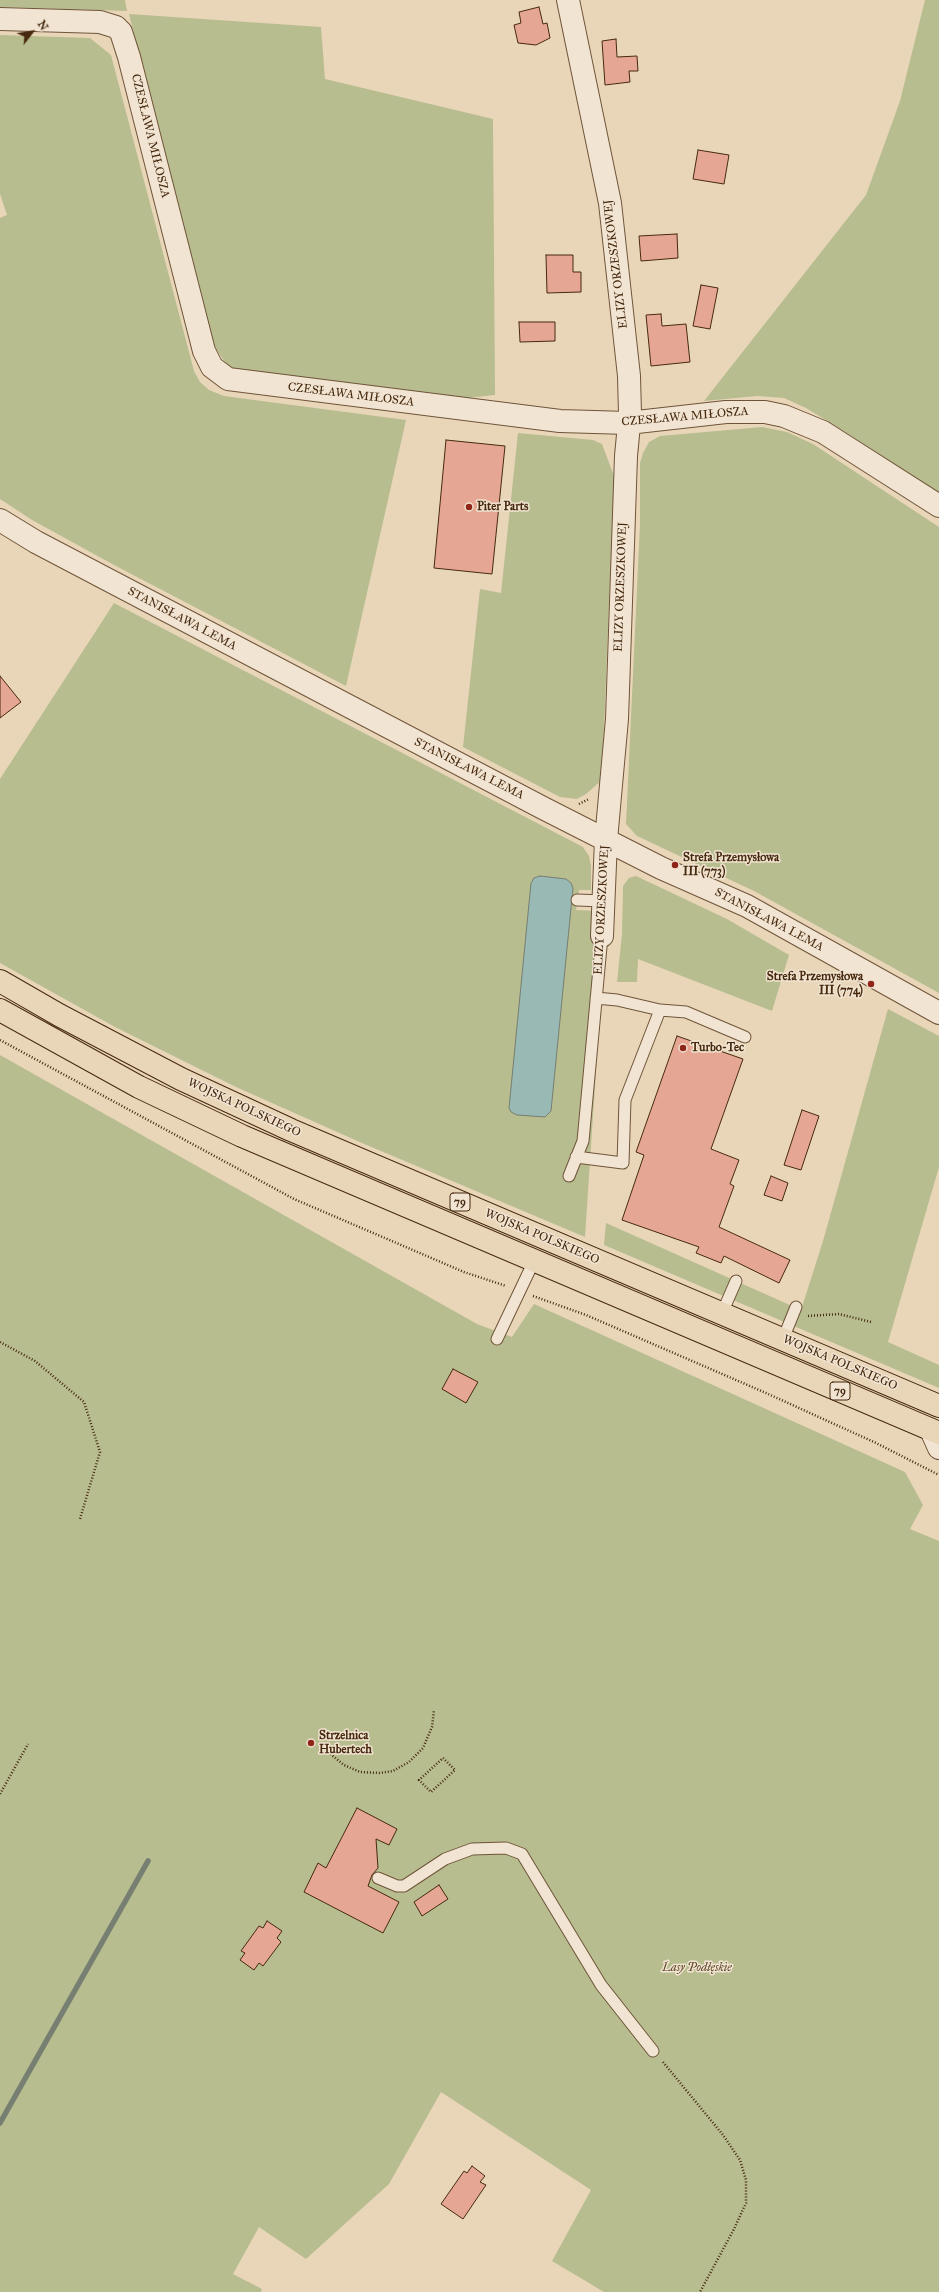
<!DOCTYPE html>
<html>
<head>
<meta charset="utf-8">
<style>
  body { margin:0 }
  #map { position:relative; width:939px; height:2292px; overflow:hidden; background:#e9d6b9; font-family:"IM FELL Great Primer",serif }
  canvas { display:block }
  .north { position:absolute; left:12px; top:12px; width:40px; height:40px; -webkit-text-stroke:3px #f1e4d2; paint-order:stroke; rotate:59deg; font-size:11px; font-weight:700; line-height:16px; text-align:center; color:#46290e }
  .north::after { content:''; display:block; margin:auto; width:14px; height:18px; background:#46290e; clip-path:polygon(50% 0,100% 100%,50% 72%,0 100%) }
</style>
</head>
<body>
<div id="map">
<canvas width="939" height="2292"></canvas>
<div class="north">N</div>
</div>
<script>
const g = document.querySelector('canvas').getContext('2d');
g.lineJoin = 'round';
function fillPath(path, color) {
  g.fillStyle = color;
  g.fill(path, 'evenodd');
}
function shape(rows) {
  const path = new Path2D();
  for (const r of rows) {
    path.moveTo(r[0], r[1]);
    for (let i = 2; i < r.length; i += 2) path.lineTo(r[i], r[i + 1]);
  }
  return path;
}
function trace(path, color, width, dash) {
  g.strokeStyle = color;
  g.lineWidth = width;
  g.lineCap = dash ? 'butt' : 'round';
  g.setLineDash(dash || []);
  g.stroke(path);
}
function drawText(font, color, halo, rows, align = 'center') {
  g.font = font + ' "IM FELL Great Primer",serif';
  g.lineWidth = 3;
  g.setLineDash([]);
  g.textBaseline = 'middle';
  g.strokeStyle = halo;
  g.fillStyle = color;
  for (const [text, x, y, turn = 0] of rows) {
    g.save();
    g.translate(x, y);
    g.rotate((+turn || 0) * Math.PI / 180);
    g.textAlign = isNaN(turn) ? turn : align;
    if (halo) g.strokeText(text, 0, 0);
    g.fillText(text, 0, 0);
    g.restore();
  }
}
const green = shape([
  [0,0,125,0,127,11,0,7],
  [925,0,939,0,939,493,844,431,806,408,784,398,757,396,704,401,866,195,900,101],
  [129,14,321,27,325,79,493,119,495,395,457,399,245,371,234,369,225,362,214,346],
  [0,35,90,38,111,55,194,371,200,382,209,390,224,396,406,420,346,686,114,565,32,520,0,499,0,218,7,215,0,194],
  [762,427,787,432,813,444,939,527,939,993,754,891,637,836,626,824,640,524,640,463,643,453,649,442,660,436],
  [518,433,593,440,602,444,614,476,602,780,586,794,577,799,560,797,463,747,480,589,501,593],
  [114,603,583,847,589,856,591,866,591,890,579,890,576,910,601,911,601,995,585,1237,362,1143,236,1087,115,1027,0,963,0,779],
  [636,876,727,919,789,955,772,1011,638,959,637,982,617,982,622,934,623,886,629,878],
  [888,1009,939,1036,939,1167,888,1342,939,1365,939,1388,604,1245,606,1223,801,1310,823,1241],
  [0,1055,477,1324,512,1337,534,1304,905,1472,923,1505,910,1529,939,1541,939,2292,604,2292,552,2261,591,2190,441,2092,389,2184,306,2259,259,2227,233,2274,262,2289,261,2292,0,2292]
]);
const water = shape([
  [540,876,566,879,571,883,573,888,551,1111,545,1117,517,1115,511,1112,509,1108,531,883,534,878,540,876]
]);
const stream = shape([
  [0,2123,148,1861]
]);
const building = shape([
  [539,7,543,24,547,23,550,38,536,45,518,43,514,25,521,23,519,12,539,7],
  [616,39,617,57,637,56,638,71,629,71,630,82,605,85,602,41,616,39],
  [698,150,729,155,724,184,693,179,698,150],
  [677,234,678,258,641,261,639,236,677,234],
  [546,255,573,255,573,272,581,272,581,292,547,293,546,255],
  [701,285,718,288,710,329,693,326,701,285],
  [661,314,662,326,686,324,690,362,651,366,646,315,661,314],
  [519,322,555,322,555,341,520,342,519,322],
  [446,440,505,446,492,574,434,568,446,440],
  [0,676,21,702,0,718,0,676],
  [677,1036,743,1059,711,1149,739,1160,730,1184,734,1186,719,1227,790,1260,779,1283,724,1256,721,1263,696,1253,699,1247,622,1220,644,1155,636,1152,677,1036],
  [802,1110,819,1116,801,1170,784,1165,802,1110],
  [771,1176,788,1183,782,1201,764,1195,771,1176],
  [453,1369,478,1382,466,1403,442,1389,453,1369],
  [357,1808,397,1829,389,1845,376,1839,378,1868,372,1875,368,1886,399,1902,383,1933,304,1892,318,1863,326,1868,357,1808],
  [439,1885,448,1899,422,1916,414,1902,439,1885],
  [267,1921,282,1931,277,1938,281,1942,263,1966,259,1963,254,1970,240,1960,245,1953,241,1951,259,1926,263,1928,267,1921],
  [472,2166,485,2176,480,2182,486,2185,463,2219,441,2204,464,2171,467,2173,472,2166]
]);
const path = shape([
  [579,804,589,799],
  [0,1040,294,1199,464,1272,506,1286],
  [533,1296,586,1315,766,1393,876,1443,939,1475],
  [808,1316,839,1314,871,1322],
  [0,1342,35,1361,84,1402,100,1452,80,1519],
  [328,1752,344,1765,360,1772,380,1773,393,1771,409,1762,423,1748,432,1727,434,1710],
  [443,1758,455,1770,431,1792,419,1780,443,1758],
  [0,1794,28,1744],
  [663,2062,723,2135,740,2160,746,2180,746,2203,734,2229,700,2292]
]);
const service = shape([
  [577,900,604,901],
  [660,1010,686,1012,745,1037],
  [576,1157,623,1163,625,1100,660,1010,617,1000,596,998],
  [569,1176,583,1141,602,936],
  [722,1313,736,1281],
  [497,1339,534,1261],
  [783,1339,796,1307],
  [378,1878,397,1886,404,1886,445,1859,472,1849,506,1848,522,1854,601,1985,653,2051]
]);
const minor = shape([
  [568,0,610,203,629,376,630,414,626,456,617,719,606,840,602,936],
  [0,19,100,22,116,27,121,32,129,57,204,351,212,367,228,379,560,421,628,423,726,412,765,412,784,416,823,432,939,506],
  [0,520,36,542,543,808,661,868,747,906,939,1013],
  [931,1430,939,1448]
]);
const primary = shape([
  [0,981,59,1015,181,1079,291,1130,939,1406],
  [0,1010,139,1087,242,1136,939,1433]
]);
const markers = [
  [469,507,4,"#8f2418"],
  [675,865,4,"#8f2418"],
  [871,984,4,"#8f2418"],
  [683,1048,4,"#8f2418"],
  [311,1743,4,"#8f2418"]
];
const shields = [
  [460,1202,20],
  [840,1391,20]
];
const shieldNames = [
  ["79",460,1202],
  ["79",840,1391]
];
const streetNames = [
  ["CZESŁAWA MIŁOSZA",150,136,76],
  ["ELIZY ORZESZKOWEJ",616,264,-97],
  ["CZESŁAWA MIŁOSZA",351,395,7],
  ["CZESŁAWA MIŁOSZA",685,417,-5],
  ["ELIZY ORZESZKOWEJ",621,587,-88],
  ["STANISŁAWA LEMA",182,619,28],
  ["STANISŁAWA LEMA",469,769,27],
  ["ELIZY ORZESZKOWEJ",602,910,-87],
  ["STANISŁAWA LEMA",769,920,28],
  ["WOJSKA POLSKIEGO",244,1108,25],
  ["WOJSKA POLSKIEGO",542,1237,23],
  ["WOJSKA POLSKIEGO",840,1363,23]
];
const poiNames = [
  ["Piter Parts",477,507],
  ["Strefa Przemysłowa",683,858],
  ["III (773)",683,872],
  ["Strefa Przemysłowa",863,977,"right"],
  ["III (774)",863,991,"right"],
  ["Turbo-Tec",691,1048],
  ["Strzelnica",319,1736],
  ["Hubertech",319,1750]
];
const parkNames = [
  ["Lasy Podłęskie",697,1968]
];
fillPath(green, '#b7bd8f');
fillPath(water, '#98b9b4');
trace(water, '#777f72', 1);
trace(stream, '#777f72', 5.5);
fillPath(building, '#e5a793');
trace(building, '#46290e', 1);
trace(service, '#6f5439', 13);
trace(minor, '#6f5439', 24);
trace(primary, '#46290e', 24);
trace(path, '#46290e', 2.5, [1, 2]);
trace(service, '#f1e4d2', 11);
trace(minor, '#f1e4d2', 22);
trace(primary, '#e9d6b9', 22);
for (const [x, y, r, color] of markers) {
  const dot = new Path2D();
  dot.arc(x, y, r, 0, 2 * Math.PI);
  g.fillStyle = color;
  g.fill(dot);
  trace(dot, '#f1e4d2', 1.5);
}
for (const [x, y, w] of shields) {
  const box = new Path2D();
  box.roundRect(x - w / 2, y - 9, w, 18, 3);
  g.fillStyle = '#f1e4d2';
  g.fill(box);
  trace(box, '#46290e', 1);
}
drawText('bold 11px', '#46290e', null, shieldNames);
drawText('12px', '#46290e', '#f1e4d2', streetNames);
drawText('bold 12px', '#46290e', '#f1e4d2', poiNames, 'left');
drawText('italic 12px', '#5d4728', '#f1e4d2', parkNames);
</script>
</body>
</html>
